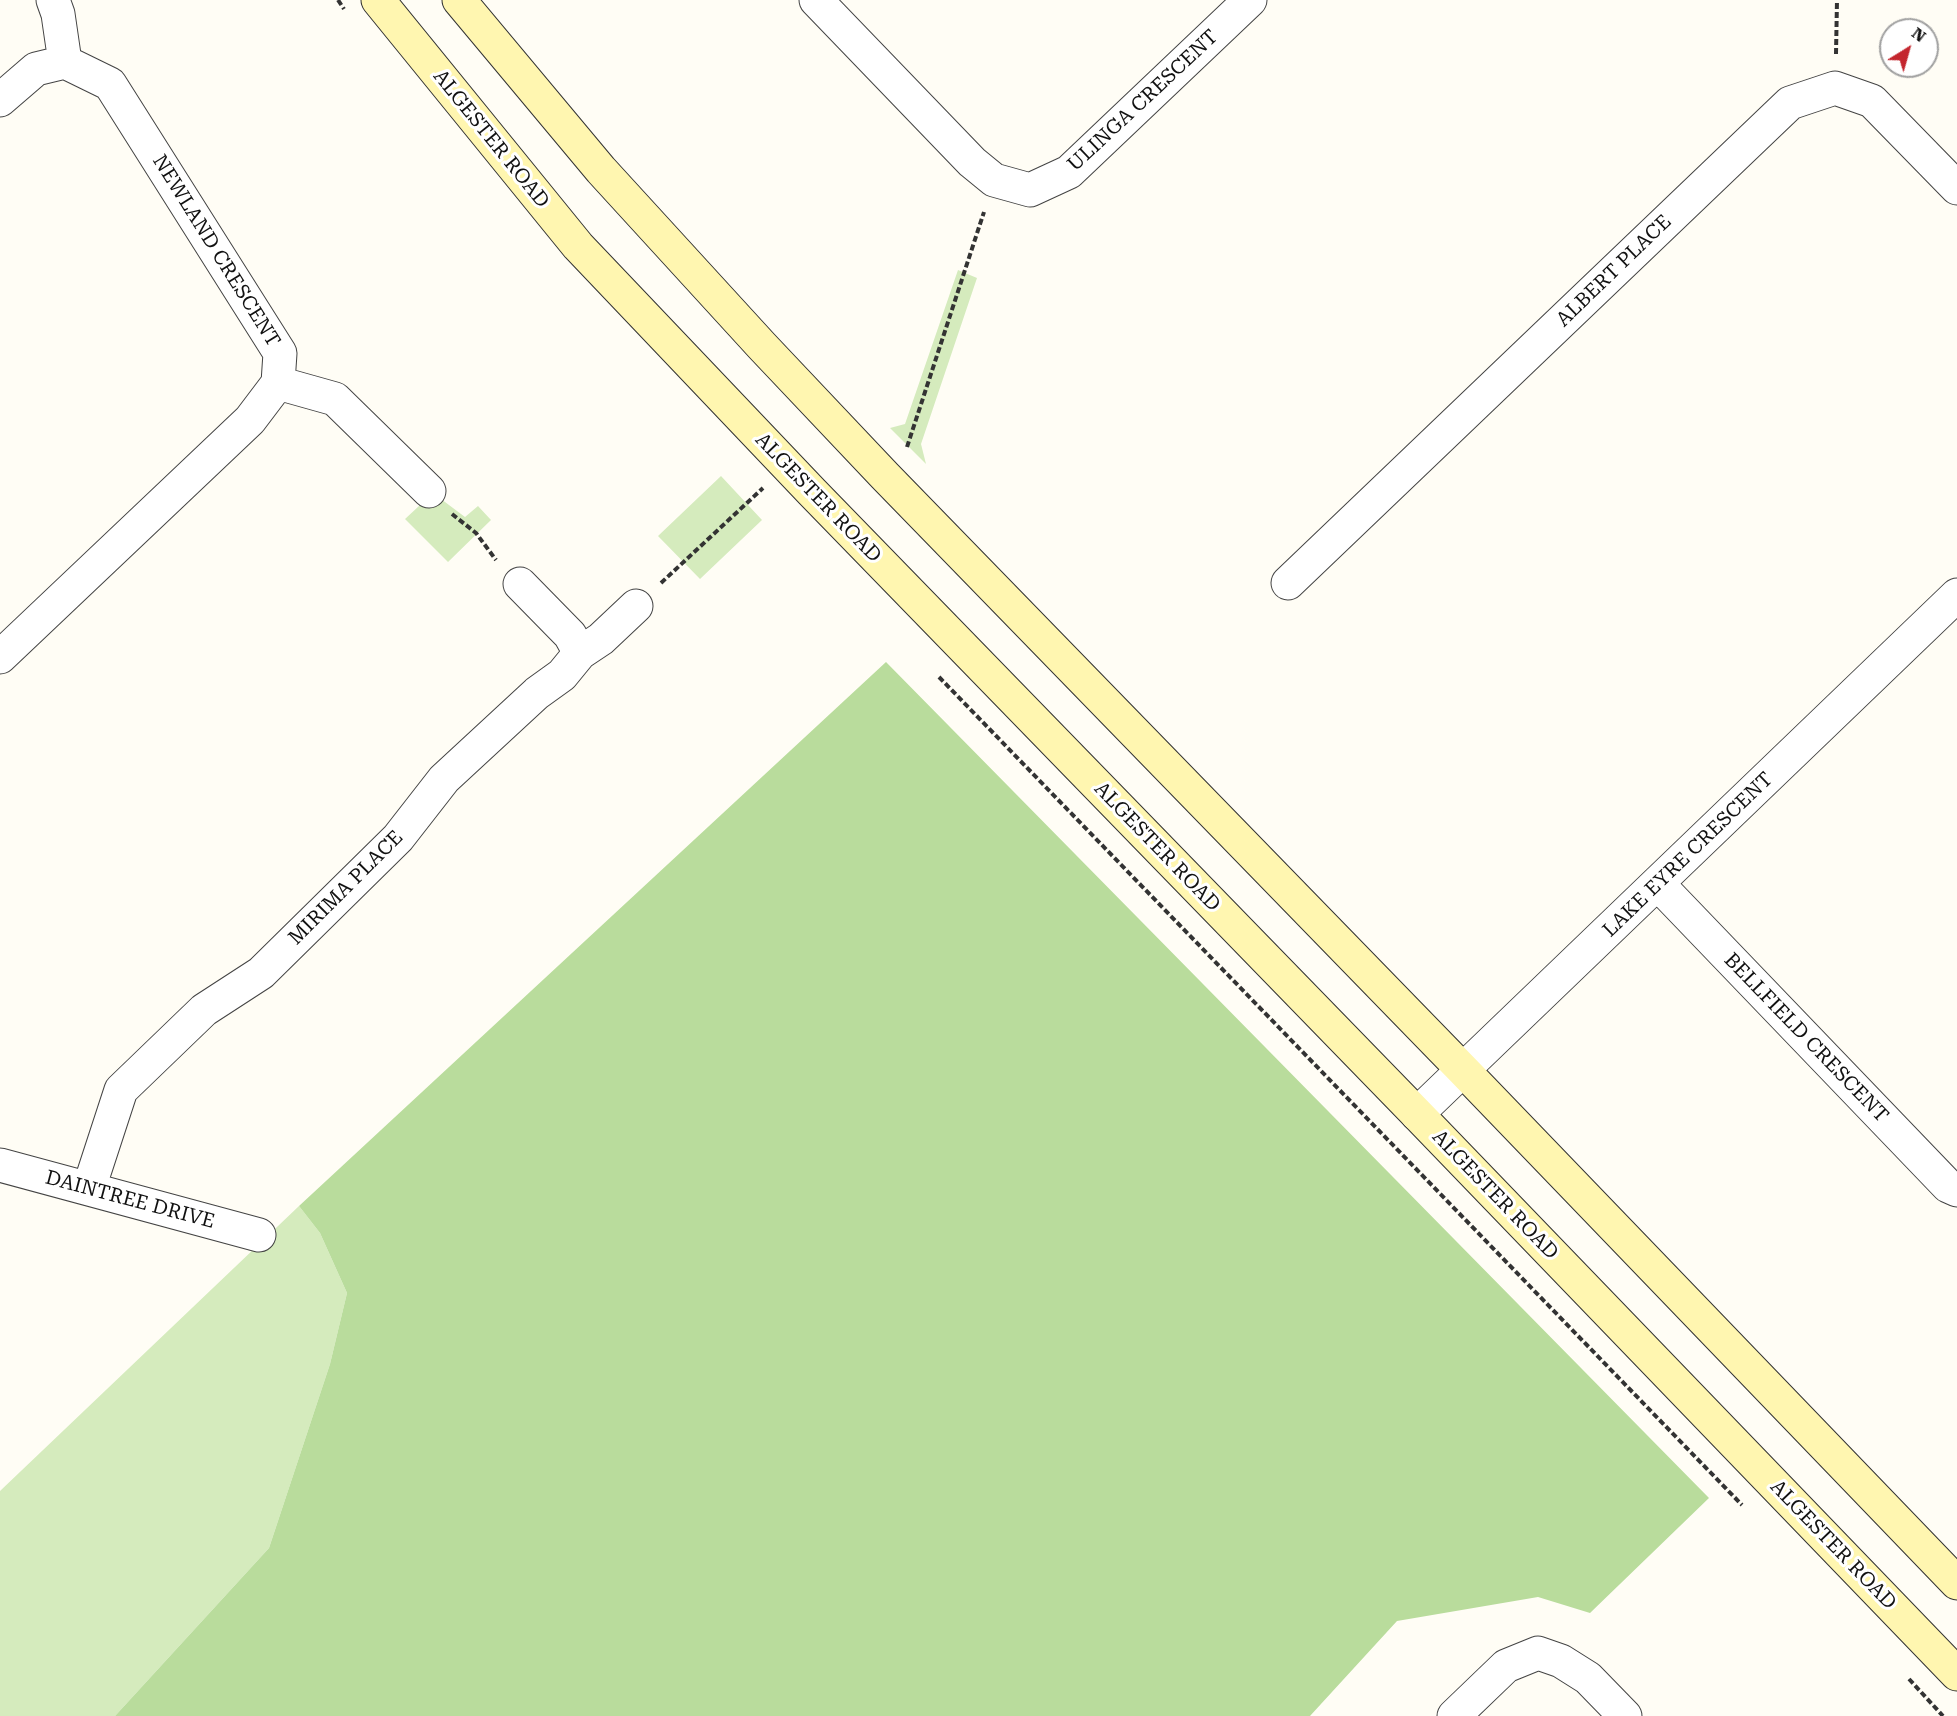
<!DOCTYPE html>
<html>
<head>
<meta charset="utf-8">
<style>
  body { margin:0 }
  #map { position:relative; width:1957px; height:1716px; overflow:hidden; background:#fffdf5; font-family:"Roboto Serif",serif }
  canvas { display:block }
  .north { position:absolute; left:1879px; top:18px; width:60px; height:60px; box-sizing:border-box; background:#fff; border:2px solid #a0a0a0; border-radius:50%; rotate:37deg; font-size:16px; font-weight:700; line-height:24px; text-align:center; color:#111 }
  .north::after { content:''; display:block; margin:auto; width:21px; height:27px; background:#c4262e; clip-path:polygon(50% 0,100% 100%,50% 72%,0 100%) }
</style>
</head>
<body>
<div id="map">
<canvas width="1957" height="1716"></canvas>
<div class="north">N</div>
</div>
<script>
const g = document.querySelector('canvas').getContext('2d');
g.lineJoin = 'round';
function fillPath(path, color) {
  g.fillStyle = color;
  g.fill(path, 'evenodd');
}
function shape(rows) {
  const path = new Path2D();
  for (const r of rows) {
    path.moveTo(r[0], r[1]);
    for (let i = 2; i < r.length; i += 2) path.lineTo(r[i], r[i + 1]);
  }
  return path;
}
function trace(path, color, width, dash) {
  g.strokeStyle = color;
  g.lineWidth = width;
  g.lineCap = dash ? 'butt' : 'round';
  g.setLineDash(dash || []);
  g.stroke(path);
}
function drawText(font, color, halo, rows, align = 'center') {
  g.font = font + ' "Roboto Serif",serif';
  g.lineWidth = 6;
  g.setLineDash([]);
  g.textBaseline = 'middle';
  g.strokeStyle = halo;
  g.fillStyle = color;
  for (const [text, x, y, turn = 0] of rows) {
    g.save();
    g.translate(x, y);
    g.rotate((+turn || 0) * Math.PI / 180);
    g.textAlign = isNaN(turn) ? turn : align;
    if (halo) g.strokeText(text, 0, 0);
    g.fillText(text, 0, 0);
    g.restore();
  }
}
const green = shape([
  [958,270,977,278,921,444,926,464,890,428,905,424],
  [721,476,762,520,700,579,658,536],
  [433,493,465,517,478,506,491,520,448,562,405,519],
  [299,1206,320,1233,347,1293,330,1364,269,1548,115,1716,0,1716,0,1491]
]);
const forest = shape([
  [886,662,1709,1498,1590,1613,1538,1597,1397,1621,1310,1716,115,1716,269,1548,330,1364,347,1293,320,1233,299,1206]
]);
const path = shape([
  [338,0,344,9],
  [1836,54,1837,0],
  [907,447,984,212],
  [452,514,476,533,496,560],
  [661,583,763,488],
  [939,677,1742,1505],
  [1909,1679,1943,1716]
]);
const street = shape([
  [53,0,58,14,65,62],
  [816,0,972,162,994,180,1030,190,1069,172,1250,0],
  [0,100,36,69,65,62,110,84,280,353,278,383,250,420,0,657],
  [278,383,335,399,429,491],
  [1288,583,1790,103,1835,88,1872,101,1957,188],
  [520,584,570,635,580,653],
  [1658,884,1948,1186,1957,1190],
  [1417,1114,1957,595],
  [0,1165,259,1235],
  [89,1188,121,1090,204,1010,261,973,398,838,444,779,537,693,562,675,580,653,601,639,636,606],
  [1454,1716,1506,1666,1538,1653,1561,1661,1588,1678,1625,1716]
]);
const secondary = shape([
  [378,0,578,246,812,492,1417,1114,1957,1674],
  [459,0,601,170,762,346,885,476,1463,1070,1957,1583]
]);
const streetNames = [
  ["ULINGA CRESCENT",1143,101,-43],
  ["ALGESTER ROAD",491,139,51],
  ["NEWLAND CRESCENT",216,251,58],
  ["ALBERT PLACE",1614,271,-44],
  ["ALGESTER ROAD",818,498,46],
  ["ALGESTER ROAD",1157,847,46],
  ["LAKE EYRE CRESCENT",1688,855,-44],
  ["MIRIMA PLACE",346,888,-45],
  ["BELLFIELD CRESCENT",1806,1038,46],
  ["ALGESTER ROAD",1495,1195,46],
  ["DAINTREE DRIVE",130,1200,15],
  ["ALGESTER ROAD",1833,1545,46]
];
fillPath(green, '#d5ebbd');
fillPath(forest, '#b9dc9c');
trace(street, '#444', 35);
trace(secondary, '#333', 35);
trace(path, '#333', 4, [6, 3]);
trace(street, '#fff', 33);
trace(secondary, '#fff6b0', 33);
drawText('20px', '#111', '#fff', streetNames);
</script>
</body>
</html>
